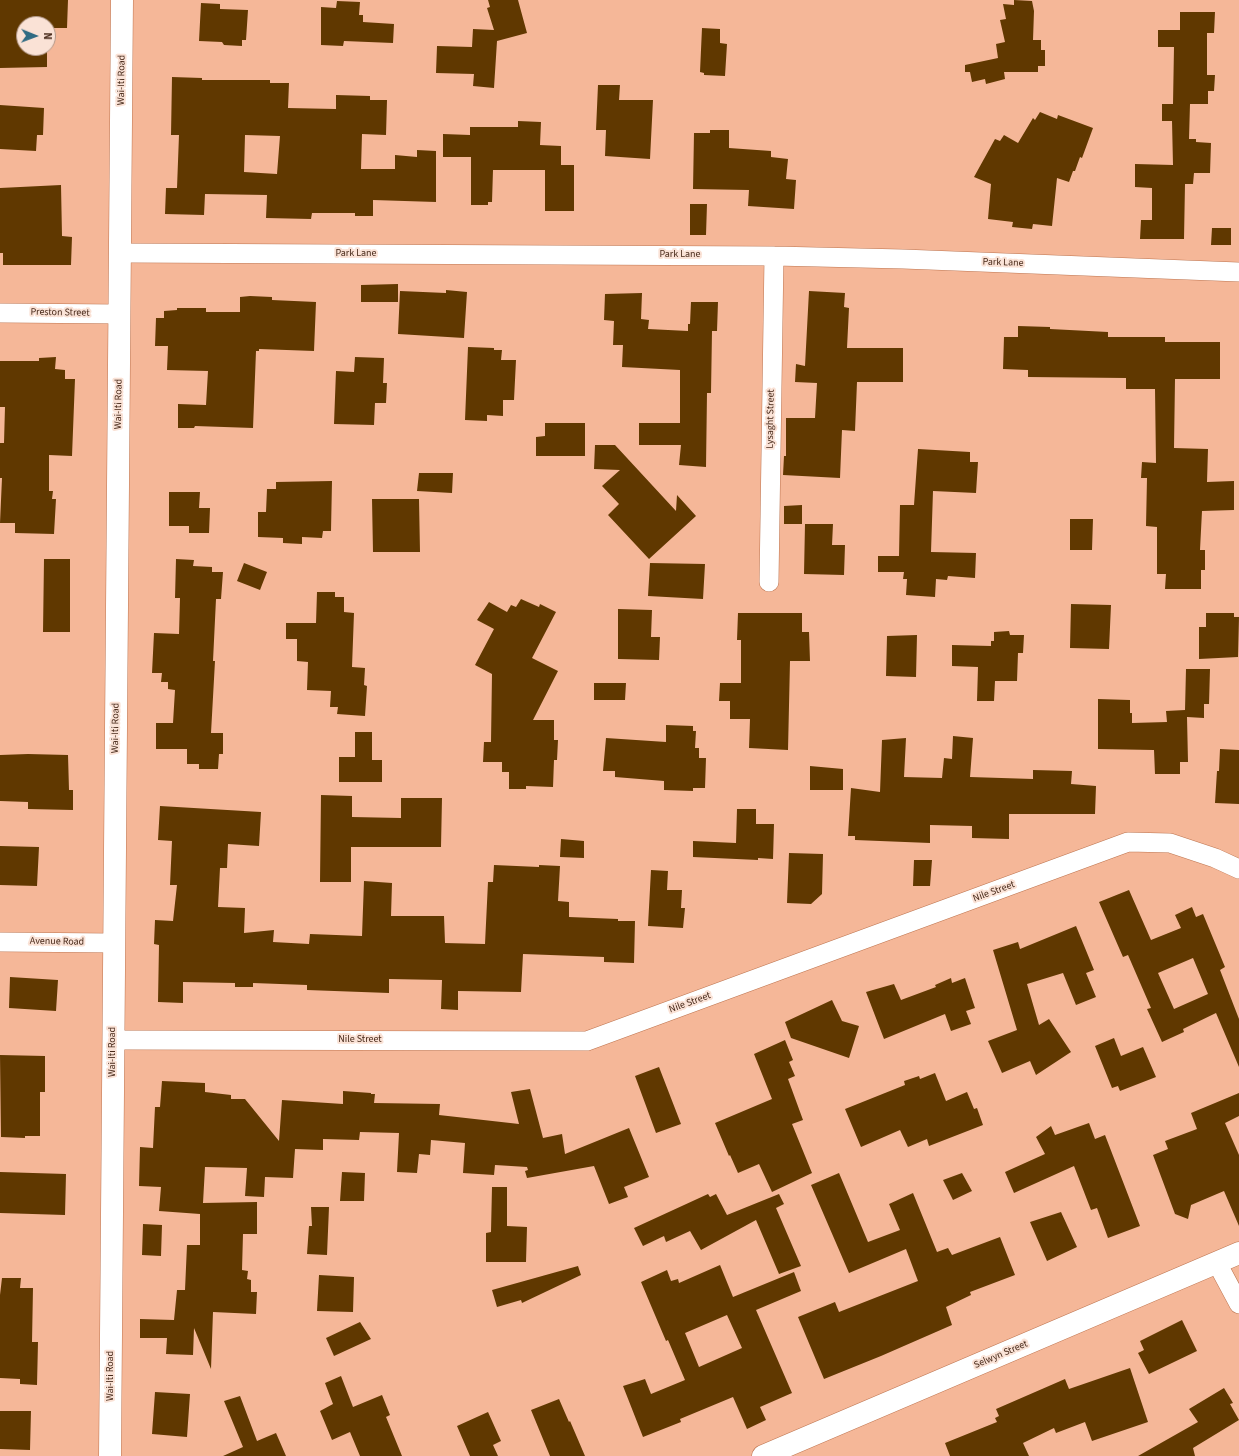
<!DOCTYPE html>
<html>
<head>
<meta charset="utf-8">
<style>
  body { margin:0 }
  #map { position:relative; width:1239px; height:1456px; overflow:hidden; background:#f5b798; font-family:"Source Sans 3",sans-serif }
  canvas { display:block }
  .north { position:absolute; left:16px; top:16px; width:40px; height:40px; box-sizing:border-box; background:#fae2d6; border:1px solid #b2988a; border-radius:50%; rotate:91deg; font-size:11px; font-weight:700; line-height:16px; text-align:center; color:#472919 }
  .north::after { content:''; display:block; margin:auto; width:14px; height:18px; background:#306b83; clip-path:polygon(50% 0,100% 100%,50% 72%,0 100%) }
</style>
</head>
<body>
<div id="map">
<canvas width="1239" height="1456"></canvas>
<div class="north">N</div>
</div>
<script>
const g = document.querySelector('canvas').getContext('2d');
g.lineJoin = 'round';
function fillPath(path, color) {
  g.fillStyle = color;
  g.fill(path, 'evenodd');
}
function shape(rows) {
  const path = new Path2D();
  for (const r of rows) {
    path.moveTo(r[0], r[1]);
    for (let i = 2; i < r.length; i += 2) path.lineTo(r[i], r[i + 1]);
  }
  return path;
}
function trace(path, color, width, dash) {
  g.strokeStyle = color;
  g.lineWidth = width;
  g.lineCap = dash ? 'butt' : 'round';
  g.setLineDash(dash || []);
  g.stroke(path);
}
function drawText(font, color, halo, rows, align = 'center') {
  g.font = font + ' "Source Sans 3",sans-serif';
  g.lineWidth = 4;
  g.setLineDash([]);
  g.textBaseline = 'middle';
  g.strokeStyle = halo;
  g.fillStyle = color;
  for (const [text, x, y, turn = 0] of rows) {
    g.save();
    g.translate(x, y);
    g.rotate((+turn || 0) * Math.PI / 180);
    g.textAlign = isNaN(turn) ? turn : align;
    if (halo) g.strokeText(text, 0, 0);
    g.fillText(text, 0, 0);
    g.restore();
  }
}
const building = shape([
  [0,0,68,0,67,28,48,28,48,24,24,24,24,48,47,48,47,67,0,68],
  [488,0,518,0,527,33,497,41,494,88,473,86,474,74,436,73,437,46,472,47,473,29,494,30,487,8,490,7],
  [1014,0,1032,1,1034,11,1033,40,1041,40,1041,50,1045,50,1045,66,1038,66,1038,72,1004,72,1005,79,986,84,985,79,972,82,970,72,965,72,965,65,998,58,996,44,1005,42,1000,20,1006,19,1003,4,1014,5],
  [337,1,360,2,359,15,363,15,363,22,394,24,393,43,344,41,343,46,321,45,321,7,336,8],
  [201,3,220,4,220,9,248,10,246,40,242,40,242,46,224,45,222,42,199,41],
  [1180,12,1215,12,1214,33,1207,33,1207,75,1215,75,1214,91,1208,91,1208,104,1190,104,1189,139,1196,139,1196,142,1211,143,1210,173,1194,173,1193,184,1185,184,1184,239,1140,239,1141,220,1152,220,1152,188,1135,187,1135,164,1173,165,1172,121,1162,121,1162,104,1173,104,1174,47,1158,47,1158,30,1180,30],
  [702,28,720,29,720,43,727,44,725,76,704,75,704,73,700,72],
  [172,77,202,78,202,80,270,80,270,83,289,83,288,108,336,109,336,95,370,96,370,100,387,100,386,135,362,134,361,169,395,169,395,155,417,157,417,150,436,151,436,202,373,200,373,216,355,216,355,213,312,213,311,219,266,218,267,195,205,194,204,215,165,214,166,188,177,188,179,135,171,135],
  [245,135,280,136,277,174,244,172],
  [598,85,620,85,619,100,653,100,650,159,605,156,606,130,596,130],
  [0,105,44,108,43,135,37,135,36,151,0,149],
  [1040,112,1057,119,1058,115,1093,128,1082,158,1080,157,1075,171,1073,171,1069,182,1057,178,1052,226,1033,224,1032,229,1012,227,1013,222,988,219,991,184,974,177,995,139,1000,141,1004,135,1018,143,1033,118,1035,120],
  [518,121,541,122,540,145,561,146,561,165,574,165,574,211,545,211,545,170,493,170,492,202,488,202,488,205,471,205,471,157,443,157,443,134,470,135,470,127,518,127],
  [710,130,729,130,729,148,771,151,771,157,788,159,786,179,796,180,794,209,748,206,749,190,693,189,694,133,710,133],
  [61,185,62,236,72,237,71,265,3,265,3,253,0,253,0,188],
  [690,204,707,204,706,235,690,235],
  [1212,228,1231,228,1231,245,1211,245],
  [398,284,398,302,361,302,361,285],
  [446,290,467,292,464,338,398,334,400,291,446,293],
  [809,291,845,293,844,307,849,308,847,348,903,348,903,382,857,382,855,431,842,430,840,478,783,475,784,456,786,456,786,418,815,418,817,383,795,382,796,364,805,366],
  [642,293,641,319,649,320,648,329,688,331,688,324,690,324,691,302,718,302,717,331,712,331,711,393,707,393,706,467,679,465,681,445,639,445,639,423,680,423,680,370,622,367,623,345,613,345,614,321,604,320,605,294],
  [250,296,272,297,272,300,316,302,314,351,259,349,259,351,256,351,253,428,195,426,194,428,178,428,178,404,206,405,208,371,167,370,168,346,155,346,156,318,164,318,164,311,177,310,177,308,206,308,206,312,240,312,240,297],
  [1018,326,1050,327,1050,329,1108,332,1108,337,1165,337,1165,342,1220,342,1220,379,1175,379,1174,448,1208,449,1207,482,1234,481,1234,510,1202,511,1200,550,1205,550,1205,570,1201,570,1201,589,1165,589,1166,574,1157,574,1157,527,1146,526,1147,478,1141,478,1142,462,1156,463,1155,389,1126,389,1126,378,1028,377,1028,370,1003,369,1004,337,1018,337],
  [468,347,494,348,494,350,502,350,501,360,516,360,514,400,503,400,503,416,487,415,487,421,465,420],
  [56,357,55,369,65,370,65,379,75,379,72,456,49,455,49,491,53,491,52,499,56,499,54,534,15,533,15,523,0,523,2,478,0,478,0,443,4,443,5,407,0,407,0,361,39,361,39,358],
  [355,357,384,358,383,383,387,383,386,403,375,403,374,425,334,424,336,371,354,372],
  [545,423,585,423,585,456,536,456,536,437,545,436],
  [595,445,615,445,676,511,677,495,696,516,649,559,608,515,619,504,602,486,620,470,594,469],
  [918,449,970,452,970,462,978,462,976,493,933,491,931,552,976,553,975,578,948,576,947,580,936,579,935,597,906,595,907,579,903,579,904,572,878,572,878,556,899,556,900,505,914,505],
  [419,473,453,473,452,493,417,491],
  [332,481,331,531,323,531,322,538,302,537,302,544,283,543,283,538,258,537,258,512,266,512,267,489,276,489,276,482],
  [169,492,200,492,199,508,210,508,209,533,189,533,189,526,169,526],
  [372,499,419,499,420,552,373,552],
  [802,505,802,524,784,524,784,506],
  [1070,519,1093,519,1092,550,1070,550],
  [805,524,833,524,832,545,845,545,844,575,804,574],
  [44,559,70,559,70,632,43,632],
  [176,559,194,560,193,566,212,567,212,572,223,572,221,599,216,599,213,661,215,661,211,733,223,733,223,754,219,754,218,769,199,769,199,764,187,764,187,749,156,749,156,723,173,723,175,690,168,689,168,682,161,682,162,673,152,673,154,633,179,634,180,598,175,598],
  [244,563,267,572,260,590,237,581],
  [650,563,705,564,703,599,648,596],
  [317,592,335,592,335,597,344,597,344,612,354,613,352,667,365,668,364,685,367,686,365,716,337,714,338,707,330,707,331,691,307,690,308,662,297,661,297,639,286,639,286,623,316,623],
  [521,599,539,607,540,604,556,612,532,658,558,671,533,720,554,720,554,740,558,740,557,760,554,760,553,787,526,786,526,789,509,789,509,772,502,772,502,762,483,762,484,742,491,742,492,674,475,665,494,629,477,620,489,602,507,612,511,605,516,607],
  [1071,604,1111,605,1109,649,1070,648],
  [618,609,652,610,651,637,660,637,659,660,618,659],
  [738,613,802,613,802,632,809,632,810,661,790,661,788,750,749,748,750,719,730,719,730,701,719,701,720,683,741,683,741,640,737,640],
  [1206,613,1234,613,1234,617,1239,617,1238,657,1199,659,1199,627,1206,627],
  [1009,631,1010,635,1024,635,1023,653,1018,653,1017,681,995,681,994,701,977,701,978,667,952,666,952,645,991,646,991,641,994,641,994,632],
  [917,635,916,677,886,676,887,636],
  [1186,669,1210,669,1209,704,1204,704,1204,718,1187,717,1188,762,1180,762,1180,774,1155,774,1154,750,1098,749,1098,699,1130,700,1130,713,1132,713,1132,723,1167,722,1166,711,1185,710],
  [594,683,626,683,625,700,594,700],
  [666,725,693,726,693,731,696,731,695,748,699,748,699,758,706,758,705,788,693,788,693,791,664,790,664,781,615,777,615,771,603,771,606,738,666,742],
  [355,732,372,732,372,760,382,760,382,782,339,782,339,757,355,757],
  [953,736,973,738,970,777,1033,779,1033,770,1072,771,1071,784,1096,786,1095,814,1009,814,1009,839,972,838,972,826,930,825,930,843,855,840,855,836,848,836,851,788,880,792,882,740,906,738,904,777,942,778,944,758,952,759],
  [1220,749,1239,750,1239,804,1215,803,1217,771,1219,771],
  [28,754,68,755,69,790,73,790,73,810,28,809,28,802,0,801,0,755],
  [810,766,843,769,843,790,810,790],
  [321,795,352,796,352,817,401,818,401,798,442,798,441,847,351,847,351,882,320,882],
  [160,806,261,812,259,846,228,844,227,868,220,868,218,907,245,908,244,933,274,930,273,942,309,944,310,934,362,936,364,881,392,883,391,916,444,916,445,943,485,944,488,882,493,882,494,865,539,867,539,865,560,866,558,901,569,902,569,917,618,919,618,921,635,921,634,963,604,962,604,957,523,954,521,992,458,991,458,1010,441,1009,442,980,389,979,389,993,307,990,307,985,253,983,253,987,235,987,235,983,183,982,183,1003,158,1002,159,945,154,944,155,920,173,921,177,885,170,885,172,841,158,840],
  [737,809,756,809,756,824,774,824,773,859,758,858,758,860,693,857,693,841,736,843],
  [561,839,584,841,584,858,560,857],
  [0,846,39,847,37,886,0,885],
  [789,853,823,854,822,894,811,904,787,903],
  [914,860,932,860,930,886,913,886],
  [651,870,668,871,667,890,682,890,681,908,685,908,683,928,648,926],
  [1129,890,1151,940,1181,928,1175,915,1192,907,1196,917,1203,914,1225,967,1220,970,1239,1019,1239,1067,1216,1013,1183,1029,1184,1032,1162,1042,1147,1009,1151,1008,1128,955,1123,957,1099,902],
  [1193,958,1208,994,1174,1009,1158,973],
  [1076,926,1094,970,1086,973,1096,997,1076,1005,1063,973,1027,984,1039,1025,1049,1019,1071,1052,1036,1075,1030,1061,1002,1073,988,1041,1017,1030,993,950,1018,942,1020,949],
  [10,977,58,980,56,1011,9,1008],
  [951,978,952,983,965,978,975,1008,966,1011,971,1024,951,1031,945,1014,884,1039,866,992,894,984,901,1000,936,987,935,985],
  [832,1000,842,1021,859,1026,849,1058,791,1038,785,1022],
  [1114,1038,1121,1056,1143,1047,1156,1077,1120,1091,1118,1086,1112,1088,1095,1046],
  [785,1040,793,1060,789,1062,795,1076,788,1079,803,1120,792,1124,812,1173,772,1192,759,1164,738,1173,730,1155,729,1156,715,1123,772,1099,754,1054],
  [0,1055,45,1056,45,1092,40,1092,40,1136,25,1136,25,1138,1,1137],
  [659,1067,681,1124,656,1133,635,1076],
  [935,1073,946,1101,967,1092,974,1109,977,1108,983,1125,929,1146,927,1139,908,1147,900,1130,861,1147,845,1109,905,1085,904,1081,919,1076,920,1079],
  [162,1081,205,1083,205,1092,231,1095,231,1099,245,1099,279,1141,282,1100,343,1104,343,1091,371,1093,371,1094,375,1094,374,1103,440,1104,439,1115,519,1124,511,1092,530,1089,543,1138,562,1134,565,1154,629,1128,649,1177,624,1187,628,1197,609,1204,594,1166,527,1178,525,1171,528,1170,527,1167,495,1165,494,1175,463,1173,465,1143,431,1140,430,1155,419,1154,417,1173,397,1172,399,1133,360,1132,359,1140,323,1139,323,1150,295,1149,293,1178,265,1177,264,1197,245,1196,247,1168,205,1167,203,1203,257,1202,257,1234,243,1234,242,1270,248,1271,247,1279,251,1280,251,1292,257,1292,256,1314,213,1312,211,1369,194,1328,193,1355,166,1354,167,1338,140,1338,140,1319,174,1320,177,1290,185,1290,187,1245,200,1245,200,1214,159,1211,161,1187,139,1186,140,1147,153,1148,155,1107,160,1107],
  [1239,1093,1239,1116,1225,1123,1239,1155,1239,1226,1224,1191,1191,1205,1188,1219,1175,1214,1153,1155,1168,1149,1165,1141,1197,1129,1191,1113],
  [1089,1123,1095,1139,1105,1135,1140,1226,1108,1238,1097,1208,1091,1210,1074,1166,1014,1193,1005,1172,1045,1154,1036,1137,1051,1126,1055,1135],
  [0,1172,66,1174,65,1215,0,1213],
  [342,1172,365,1173,364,1201,340,1201],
  [839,1173,868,1242,900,1230,889,1204,913,1193,937,1252,948,1248,952,1255,1000,1237,1015,1275,970,1292,971,1295,946,1307,952,1325,881,1356,824,1379,798,1317,835,1302,839,1312,918,1281,906,1249,849,1273,811,1185],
  [962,1173,972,1191,953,1200,943,1180],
  [492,1187,507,1187,507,1226,527,1227,526,1262,486,1262,486,1233,491,1232],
  [708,1194,710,1197,716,1194,727,1215,779,1194,784,1204,776,1208,801,1266,779,1274,756,1220,701,1250,690,1231,666,1242,664,1236,643,1246,634,1228],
  [311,1207,329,1207,327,1255,307,1254,309,1226,312,1226],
  [1061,1212,1077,1247,1047,1261,1030,1222],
  [143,1224,162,1225,161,1256,142,1255],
  [720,1265,733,1297,794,1272,801,1291,756,1310,792,1393,760,1407,766,1420,747,1429,733,1397,680,1419,681,1422,643,1437,623,1386,645,1379,651,1394,685,1380,668,1340,666,1341,641,1282,667,1270,671,1281,678,1279,679,1283],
  [727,1315,742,1348,699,1367,685,1333],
  [578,1266,581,1275,522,1303,521,1300,497,1307,492,1290],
  [319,1275,354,1277,353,1312,317,1311],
  [2,1278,21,1278,20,1288,33,1288,32,1342,38,1342,37,1385,20,1384,20,1379,0,1378,0,1295],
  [1182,1320,1197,1351,1149,1374,1138,1353,1144,1350,1140,1341],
  [360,1322,371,1339,334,1356,326,1338],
  [1130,1368,1148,1422,1092,1441,1085,1422,1056,1433,1054,1428,1023,1443,1029,1456,950,1456,945,1443,997,1422,995,1418,999,1416,996,1409,1065,1379,1069,1389],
  [341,1376,353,1407,382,1395,390,1415,386,1417,402,1456,360,1456,350,1432,332,1440,320,1411,333,1404,325,1383],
  [1224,1388,1233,1403,1230,1404,1239,1420,1193,1448,1195,1456,1138,1456,1198,1422,1189,1409],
  [155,1392,190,1394,187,1437,152,1434],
  [240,1396,257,1441,276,1433,286,1456,223,1456,243,1447,224,1401],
  [559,1399,569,1422,570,1421,585,1456,550,1456,531,1410],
  [0,1411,31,1411,30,1450,0,1449],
  [488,1412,501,1441,493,1445,498,1456,470,1456,457,1426]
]);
const street = shape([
  [120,253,774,256,903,259,1239,272],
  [0,313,120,314],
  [769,582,774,256],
  [0,942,113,943],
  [114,1040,587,1041,1128,842,1170,843,1215,858,1239,869],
  [1217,1263,1239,1304]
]);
const secondary = shape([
  [110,1456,122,0],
  [763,1456,1239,1253]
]);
const streetNames = [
  ["Wai-Iti Road",122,80,-89],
  ["Park Lane",356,254],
  ["Park Lane",680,255],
  ["Park Lane",1003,263,2],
  ["Preston Street",60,313,1],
  ["Wai-Iti Road",119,404,-89],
  ["Lysaght Street",771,419,-89],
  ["Wai-Iti Road",116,728,-89],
  ["Nile Street",994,892,-20],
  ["Avenue Road",57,942,1],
  ["Nile Street",690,1003,-20],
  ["Nile Street",360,1040],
  ["Wai-Iti Road",113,1052,-90],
  ["Selwyn Street",1001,1355,-23],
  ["Wai-Iti Road",111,1376,-90]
];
fillPath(building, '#603800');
trace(street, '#bd744f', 20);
trace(secondary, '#bd744f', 23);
trace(street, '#fff', 19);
trace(secondary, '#fff', 22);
drawText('10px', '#472919', '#fae2d6', streetNames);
</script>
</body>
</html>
